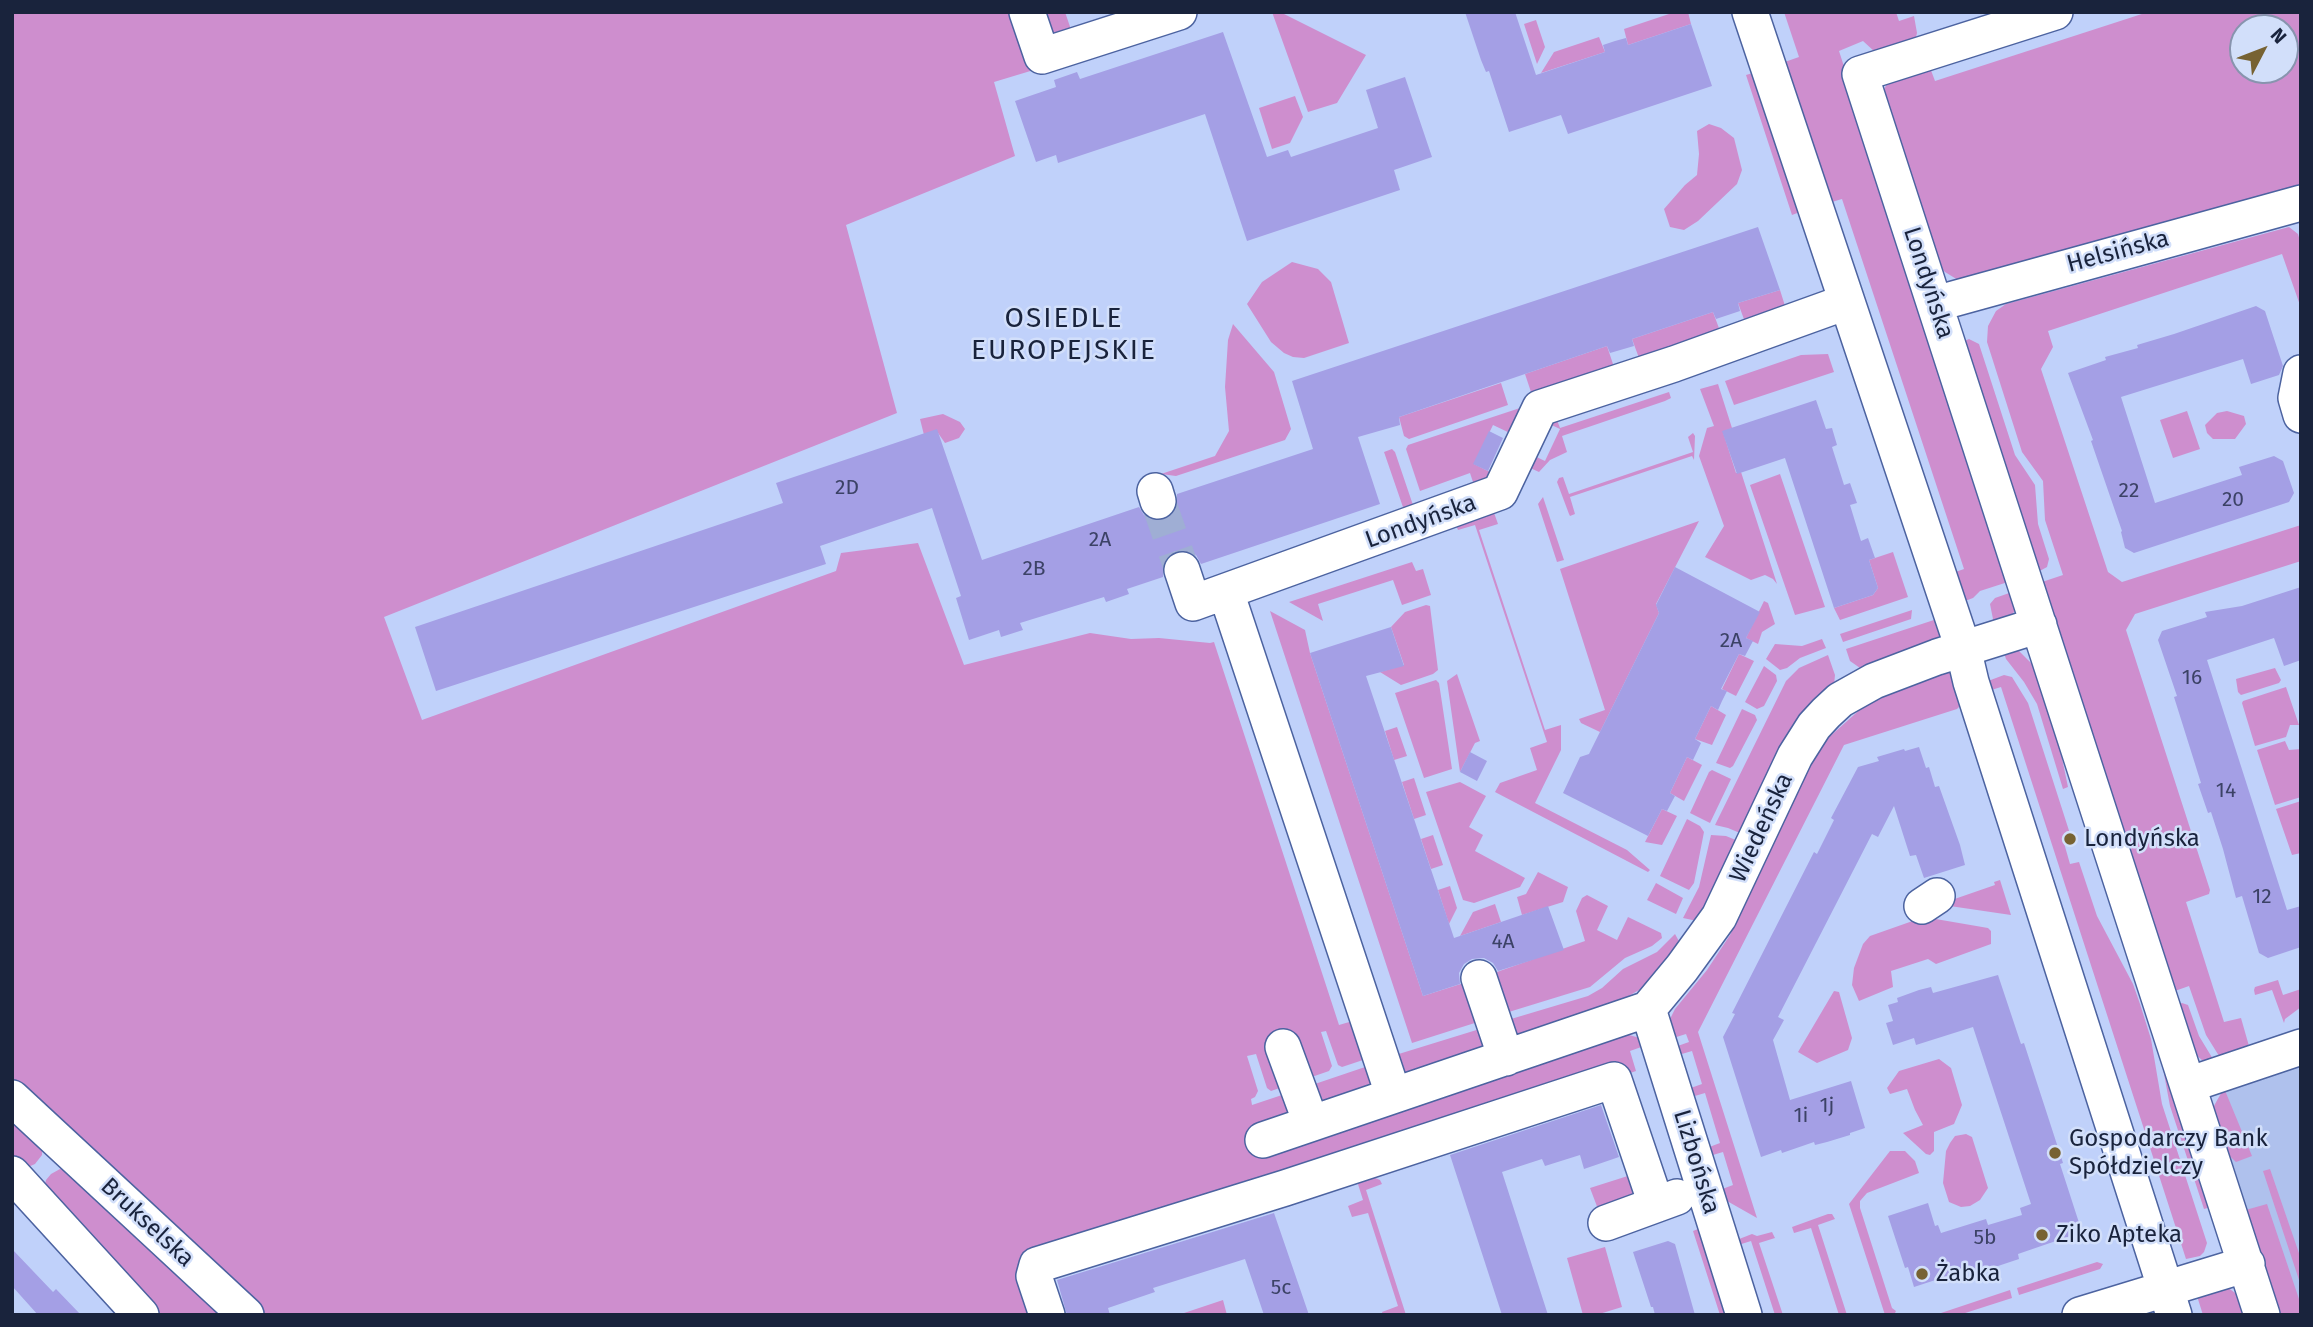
<!DOCTYPE html>
<html>
<head>
<meta charset="utf-8">
<style>
  body { margin:0 }
  #map { position:relative; width:2313px; height:1327px; overflow:hidden; background:#c0d1fa; font-family:"Fira Sans",sans-serif }
  canvas { display:block }
  .frame { position:absolute; inset:0; border:14px solid #19233c; pointer-events:none }
  .north { position:absolute; left:2229px; top:14px; width:70px; height:70px; box-sizing:border-box; background:#d2dffa; border:2px solid #8894ae; border-radius:50%; rotate:48deg; font-size:19px; font-weight:700; line-height:28px; text-align:center; color:#19233c }
  .north::after { content:''; display:block; margin:auto; width:24px; height:32px; background:#776232; clip-path:polygon(50% 0,100% 100%,50% 72%,0 100%) }
</style>
</head>
<body>
<div id="map">
<canvas width="2313" height="1327"></canvas>
<div class="frame"></div>
<div class="north">N</div>
</div>
<script>
const g = document.querySelector('canvas').getContext('2d');
g.lineJoin = 'round';
function fillPath(path, color) {
  g.fillStyle = color;
  g.fill(path, 'evenodd');
}
function shape(rows) {
  const path = new Path2D();
  for (const r of rows) {
    path.moveTo(r[0], r[1]);
    for (let i = 2; i < r.length; i += 2) path.lineTo(r[i], r[i + 1]);
  }
  return path;
}
function trace(path, color, width, dash) {
  g.strokeStyle = color;
  g.lineWidth = width;
  g.lineCap = dash ? 'butt' : 'round';
  g.setLineDash(dash || []);
  g.stroke(path);
}
function drawText(font, color, halo, rows, align = 'center') {
  g.font = font + ' "Fira Sans",sans-serif';
  g.lineWidth = 5;
  g.setLineDash([]);
  g.textBaseline = 'middle';
  g.strokeStyle = halo;
  g.fillStyle = color;
  for (const [text, x, y, turn = 0] of rows) {
    g.save();
    g.translate(x, y);
    g.rotate((+turn || 0) * Math.PI / 180);
    g.textAlign = isNaN(turn) ? turn : align;
    if (halo) g.strokeText(text, 0, 0);
    g.fillText(text, 0, 0);
    g.restore();
  }
}
const built = shape([
  [2301,1061,2301,1315,2275,1315,2214,1106,2224,1088]
]);
const green = shape([
  [12,12,1065,12,1080,56,994,82,1015,156,846,225,897,413,384,617,422,720,836,571,841,553,918,543,964,665,1090,633,1131,639,1159,638,1210,643,1214,642,1339,1025,1356,1020,1369,1058,1342,1067,1338,1065,1326,1031,1321,1032,1332,1066,1329,1071,1271,1091,1267,1088,1256,1054,1247,1056,1258,1091,1255,1097,1251,1099,1252,1105,1288,1093,1289,1113,1629,1035,1640,1038,1647,1045,1630,1051,1636,1071,1630,1073,1617,1071,1023,1263,1039,1315,262,1315,12,1082],
  [1272,12,1280,12,1366,55,1337,103,1308,112],
  [1675,12,1688,12,1691,24,1628,45,1624,29],
  [1784,12,1896,12,1899,21,1914,16,1917,33,1915,41,1875,52,1863,41,1839,51,2011,581,1980,591,1973,598,1957,604,1947,575,1964,569,1842,199,1825,204,1779,64,1799,57],
  [2148,12,2301,12,2301,190,1958,280,1945,272,1939,266,1883,91,1888,82,1929,65,1935,81],
  [2243,28,2285,28,2285,70,2243,70],
  [1536,20,1545,47,1537,64,1524,24],
  [1599,37,1605,52,1541,73,1554,52],
  [1763,70,1808,209,1792,215,1746,75],
  [1295,96,1303,117,1290,143,1272,149,1259,108],
  [1709,124,1721,128,1734,138,1742,170,1737,184,1698,221,1684,230,1670,227,1664,209,1685,185,1697,175,1699,154,1697,131],
  [2289,227,2298,234,2301,245,2301,308,2282,254,2048,331,2053,347,2041,369,2108,572,2122,582,2301,525,2301,561,2135,614,2126,630,2210,890,2209,894,2186,902,2224,1022,2241,1018,2249,1046,2224,1064,2206,1035,2189,986,2172,992,2039,583,2063,575,2045,520,2043,481,2022,452,1987,342,1988,326,1996,311,2006,304],
  [1292,262,1318,269,1331,282,1349,343,1304,358,1293,357,1284,353,1271,342,1247,304,1262,282],
  [1780,290,1786,309,1745,322,1738,303],
  [1713,312,1720,331,1639,358,1632,339],
  [1233,324,1274,372,1291,429,1285,440,1176,476,1161,474,1215,456,1229,431,1225,387,1228,340],
  [1969,339,1979,344,2015,455,2035,485,2038,524,2049,559,2047,567,2036,573,1962,342],
  [1607,346,1614,367,1532,395,1525,374],
  [1828,354,1834,372,1734,405,1725,381,1801,355],
  [1501,383,1508,405,1409,439,1404,436,1399,417],
  [1718,384,1732,428,1723,432,1736,473,1741,472,1777,584,1773,579,1765,575,1751,580,1705,557,1724,526,1699,456,1707,428,1714,426,1700,389],
  [1669,392,1671,398,1665,401,1562,436,1567,452,1550,460,1539,472,1526,466,1528,453,1545,461,1560,429,1543,421,1554,412,1560,428],
  [1520,408,1522,410,1512,434,1493,425,1474,464,1498,476,1476,491,1470,473,1420,491,1406,449,1408,445],
  [2187,411,2200,449,2173,458,2160,420],
  [2227,411,2244,416,2246,424,2235,439,2213,439,2207,433,2205,425,2217,413],
  [943,414,960,422,965,429,959,438,945,443,938,433,924,435,920,419],
  [1693,433,1695,436,1694,460,1692,456,1570,497,1575,514,1570,516,1569,514,1557,482,1559,478,1563,477,1569,494,1693,452,1688,437],
  [1392,449,1395,452,1415,511,1405,513,1384,452],
  [1780,474,1825,607,1795,615,1750,485],
  [1543,497,1564,560,1557,562,1538,504],
  [1492,507,1498,524,1479,530,1545,730,1561,725,1561,750,1535,803,1627,850,1650,870,1648,872,1495,792,1500,783,1537,770,1530,748,1547,742,1475,525,1458,530,1454,520],
  [1699,521,1656,604,1659,613,1600,732,1581,723,1579,719,1605,710,1560,569],
  [1893,552,1908,597,1840,620,1834,608,1873,595,1878,588,1869,560],
  [1412,562,1416,571,1423,569,1431,595,1402,605,1393,580,1318,604,1323,621,1289,602],
  [2015,591,2016,609,2011,616,1994,624,1990,604,1995,598],
  [1764,601,1768,603,1775,624,1762,632,1758,644,1746,638],
  [1426,605,1430,606,1438,670,1433,674,1401,685,1380,672,1404,665,1391,627,1405,612],
  [1912,610,1911,619,1843,642,1840,634],
  [1270,611,1305,630,1310,653,1423,996,1467,982,1481,1021,1412,1043],
  [1943,617,1941,638,1868,667,1860,668,1850,661,1846,649],
  [1822,639,1826,648,1800,658,1787,668,1780,670,1766,659,1775,644,1802,646],
  [2009,649,2019,651,2036,668,2049,696,2068,787,2063,789,2037,704,2024,682,2006,659,2003,650],
  [1739,654,1754,661,1736,696,1722,689],
  [1828,655,1835,675,1834,685,1747,836,1728,828,1715,825,1786,681,1799,668],
  [1764,666,1776,675,1777,681,1764,706,1757,709,1745,702],
  [2275,668,2281,680,2279,683,2241,695,2238,692,2236,679],
  [1949,670,1956,678,1961,705,1957,709,1844,745,1698,1032,1757,1218,1720,1197,1717,1191,1733,1185,1723,1152,1706,1157,1704,1149,1720,1143,1705,1093,1688,1098,1685,1090,1702,1084,1692,1051,1675,1056,1672,1048,1689,1042,1686,1034,1670,1039,1666,1027,1675,1009,1707,970,1730,935,1813,759,1827,739,1874,697],
  [1457,674,1480,741,1475,743,1460,772,1447,681],
  [2004,675,2012,677,2028,703,2072,840,2064,843,2070,864,2079,862,2097,916,2133,984,2140,1004,2151,1039,2162,1104,2207,1243,2204,1252,2200,1256,2186,1259,2001,687,1985,692,1980,684],
  [1436,680,1439,683,1452,769,1424,778,1395,693],
  [2286,687,2299,725,2290,725,2286,737,2255,746,2242,703,2243,701],
  [1711,706,1726,715,1712,745,1695,739],
  [1742,709,1755,715,1757,720,1733,766,1730,768,1716,763],
  [1397,727,1407,756,1394,760,1385,731],
  [2285,741,2289,750,2301,749,2301,797,2275,805,2257,750],
  [1687,757,1702,765,1684,801,1670,793],
  [1712,770,1731,779,1710,823,1690,813,1709,772],
  [1414,778,1426,815,1414,819,1402,782],
  [1460,782,1486,796,1469,827,1483,835,1475,851,1525,878,1520,887,1474,903,1463,900,1426,792],
  [2301,801,2301,853,2292,855,2276,809],
  [1662,809,1677,816,1662,845,1645,842],
  [1687,819,1700,826,1704,832,1694,883,1689,890,1660,876],
  [1433,835,1443,865,1431,869,1421,839],
  [1711,835,1726,836,1743,843,1697,921,1683,918,1699,887],
  [1538,872,1568,887,1563,902,1522,915,1517,897,1526,894],
  [2000,880,2011,915,1943,905,1943,903,1995,885,1994,882],
  [1656,883,1683,898,1676,914,1647,900],
  [1450,886,1457,908,1449,924,1438,890],
  [1587,895,1608,906,1597,930,1617,940,1628,917,1661,933,1662,938,1652,946,1625,958,1590,987,1499,1015,1494,973,1585,941,1576,911,1582,898],
  [1495,904,1501,922,1460,936,1473,912],
  [1924,917,1988,928,1991,931,1991,944,1936,964,1928,959,1891,971,1893,987,1859,1001,1852,985,1854,968,1863,944,1870,936],
  [1675,934,1680,943,1661,972,1639,990,1615,1004,1518,1041,1501,1022,1588,996,1602,988,1623,969,1657,952],
  [2278,980,2283,995,2301,989,2301,1007,2285,1019,2284,1023,2272,990,2255,995,2254,990,2255,987],
  [1834,991,1839,992,1852,1038,1848,1050,1817,1063,1798,1052],
  [2182,1003,2188,1005,2199,1036,2216,1064,2203,1061,2195,1054,2176,1005],
  [1483,1028,1485,1048,1403,1076,1389,1057],
  [2156,1031,2214,1206,2204,1209,2170,1106],
  [1939,1059,1951,1068,1962,1105,1954,1124,1934,1132,1934,1151,1930,1155,1926,1154,1903,1133,1923,1125,1915,1110,1907,1089,1890,1094,1887,1088,1899,1071],
  [1371,1065,1373,1081,1371,1087,1320,1104,1306,1087],
  [2224,1088,2252,1156,2236,1162,2221,1148,2212,1117,2214,1106],
  [12,1112,42,1147,42,1155,35,1164,28,1167,12,1159],
  [1966,1134,1972,1137,1988,1188,1980,1200,1970,1206,1961,1207,1949,1202,1943,1183,1946,1151,1950,1143,1955,1136],
  [1890,1151,1905,1151,1915,1161,1919,1173,1867,1193,1860,1201,1860,1208,1892,1308,1896,1311,1894,1315,1885,1315,1849,1204],
  [60,1169,72,1171,225,1315,158,1315,43,1192,46,1180,51,1174],
  [2270,1169,2301,1259,2301,1286,2263,1171],
  [1361,1172,1380,1180,1382,1184,1366,1190,1406,1315,1383,1315,1382,1312,1398,1306,1368,1213,1352,1217,1348,1206,1363,1200,1357,1181],
  [1634,1174,1634,1208,1598,1209,1590,1188],
  [2267,1204,2301,1305,2301,1315,2275,1315,2242,1211],
  [1828,1214,1832,1214,1835,1219,1818,1225,1847,1315,1839,1315,1811,1228,1794,1233,1792,1227],
  [1698,1229,1725,1315,1720,1315,1693,1231],
  [1772,1232,1775,1238,1759,1243,1783,1315,1775,1315,1751,1241,1735,1246,1734,1241,1752,1234,1757,1236],
  [1605,1247,1622,1307,1596,1315,1583,1315,1567,1258],
  [2097,1262,2103,1264,2100,1269,2019,1295,2017,1288],
  [2227,1287,2242,1298,2248,1315,2203,1315,2197,1296],
  [2010,1290,2012,1298,1959,1315,1935,1315],
  [1223,1300,1227,1315,1178,1315]
]);
const building = shape([
  [1465,12,1515,12,1536,75,1605,52,1603,45,1615,41,1626,38,1628,45,1691,24,1712,86,1568,134,1561,115,1509,132,1489,71,1486,72,1481,60],
  [1223,32,1267,157,1288,150,1291,157,1378,128,1366,90,1405,77,1432,157,1394,170,1400,190,1247,241,1205,114,1058,163,1056,155,1036,162,1015,101,1056,87,1054,80,1077,72,1080,79],
  [1758,227,1780,290,1738,303,1740,311,1716,319,1713,312,1632,339,1634,346,1610,353,1607,346,1399,417,1400,425,1358,437,1380,504,1201,564,1196,555,1187,551,1175,551,1167,557,1163,565,1163,577,1127,589,1129,594,1106,602,1104,597,1020,623,1023,630,1001,637,999,630,969,640,956,598,961,596,932,508,820,546,826,564,436,691,415,627,783,503,776,483,937,429,982,560,1139,507,1144,515,1153,520,1164,520,1173,514,1177,506,1177,494,1313,449,1292,381],
  [2256,306,2265,311,2283,366,2279,375,2251,384,2243,359,2121,397,2155,503,2242,475,2239,467,2274,456,2283,461,2294,493,2289,502,2134,553,2125,548,2121,532,2122,531,2091,441,2093,440,2068,373,2106,360,2105,357,2138,348,2137,345,2174,334],
  [1816,400,1826,429,1832,428,1837,445,1832,447,1844,485,1850,483,1857,503,1850,505,1861,541,1868,538,1875,558,1869,560,1878,588,1873,595,1834,608,1785,458,1737,474,1722,431],
  [1489,431,1503,438,1488,471,1473,464],
  [1675,567,1760,612,1746,638,1753,641,1745,656,1739,654,1721,689,1727,691,1722,701,1718,710,1711,706,1695,739,1701,743,1693,760,1687,757,1670,793,1675,796,1667,811,1662,809,1648,836,1563,793,1580,757,1589,754,1659,613,1656,605],
  [2301,587,2301,660,2284,666,2274,638,2207,660,2287,910,2301,906,2301,947,2268,958,2259,953,2242,896,2236,898,2223,849,2211,812,2208,813,2198,784,2201,783,2174,697,2177,696,2158,640,2162,631,2207,617,2205,612,2242,606],
  [1391,627,1404,666,1366,676,1454,938,1548,906,1564,950,1498,971,1493,963,1484,958,1472,959,1464,964,1459,973,1460,984,1423,996,1310,653],
  [1919,747,1926,768,1929,767,1935,787,1939,786,1960,845,1965,865,1924,878,1916,855,1910,856,1894,806,1878,837,1872,834,1778,1017,1784,1020,1773,1040,1790,1100,1851,1081,1865,1128,1850,1133,1850,1135,1827,1142,1815,1145,1814,1142,1782,1153,1781,1150,1761,1157,1723,1037,1735,1014,1732,1013,1814,852,1817,854,1834,820,1831,818,1858,767,1879,761,1877,757,1904,749,1905,751],
  [1470,752,1487,761,1477,781,1460,772],
  [1998,975,2021,1044,2024,1043,2063,1163,2060,1164,2082,1232,2018,1254,2019,1259,1983,1271,1982,1268,1969,1272,1969,1269,1914,1287,1908,1267,1905,1268,1888,1216,1928,1203,1935,1226,1938,1225,1941,1233,1986,1219,1988,1225,2022,1215,2020,1208,2031,1204,1973,1027,1916,1045,1914,1038,1893,1045,1886,1023,1893,1021,1888,1005,1898,1002,1897,998,1919,990,1931,987,1933,993],
  [1601,1105,1619,1157,1584,1169,1580,1155,1545,1166,1542,1159,1502,1172,1548,1315,1502,1315,1450,1155],
  [1274,1213,1309,1315,1264,1315,1245,1259,1153,1288,1155,1292,1108,1308,1110,1315,1067,1315,1057,1280],
  [1668,1241,1675,1244,1695,1315,1655,1315,1653,1307,1651,1307,1633,1252],
  [12,1249,53,1292,56,1289,81,1315,38,1315,12,1286]
]);
const minorTunnel = shape([
  [1158,501,1182,570]
]);
const minor = shape([
  [1027,12,1042,56,1179,12],
  [1750,12,1963,648,1971,682,2174,1315],
  [2055,12,1860,74,2262,1315],
  [1935,304,2301,203],
  [2301,373,2296,398,2301,415],
  [1155,491,1158,501],
  [1182,570,1193,603,1500,492,1540,408,1674,364,1846,302],
  [1226,592,1393,1094],
  [1922,906,1937,896],
  [1479,978,1506,1058],
  [1648,1009,1744,1315],
  [1283,1047,1311,1123],
  [2188,1085,2301,1047],
  [12,1098,246,1315],
  [1263,1140,1648,1009,1682,968,1719,917,1795,756,1814,726,1826,713,1840,700,1874,681,1937,657,2039,625],
  [12,1174,141,1315],
  [1606,1223,1677,1197],
  [1047,1315,1034,1276,1037,1265,1285,1188,1614,1080,1656,1204],
  [2080,1315,2247,1264]
]);
const markers = [
  [2070,839,7,"#776232"],
  [2055,1153,7,"#776232"],
  [2042,1235,7,"#776232"],
  [1922,1274,7,"#776232"]
];
const numberNames = [
  ["2D",847,488],
  ["22",2129,491],
  ["20",2233,500],
  ["2A",1100,540],
  ["2B",1034,569],
  ["2A",1731,641],
  ["16",2192,678],
  ["14",2226,791],
  ["12",2262,897],
  ["4A",1503,942],
  ["1j",1827,1106],
  ["1i",1801,1116],
  ["5b",1985,1238],
  ["5c",1281,1288]
];
const streetNames = [
  ["Helsińska",2118,252,-15],
  ["Londyńska",1928,283,72],
  ["Londyńska",1421,522,-20],
  ["Wiedeńska",1762,828,-65],
  ["Lizbońska",1696,1162,73],
  ["Brukselska",147,1223,43]
];
const poiNames = [
  ["Londyńska",2084,839],
  ["Gospodarczy Bank",2069,1139],
  ["Spółdzielczy",2069,1167],
  ["Ziko Apteka",2056,1235],
  ["Żabka",1936,1274]
];
const quarterNames = [
  ["OSIEDLE",1064,319],
  ["EUROPEJSKIE",1064,351]
];
fillPath(built, '#afc1ed');
fillPath(green, '#ce8ece');
fillPath(building, '#a49fe5');
trace(minorTunnel, '#9faed4', 35, [35, 18]);
trace(minor, '#4c63a0', 38);
trace(minor, '#fff', 35);
for (const [x, y, r, color] of markers) {
  const dot = new Path2D();
  dot.arc(x, y, r, 0, 2 * Math.PI);
  g.fillStyle = color;
  g.fill(dot);
  trace(dot, '#d2dffa', 2.5);
}
drawText('21px', '#3c4266', null, numberNames);
drawText('24px', '#19233c', '#d2dffa', streetNames);
drawText('24px', '#19233c', '#d2dffa', poiNames, 'left');
g.letterSpacing = '2px';
drawText('28px', '#19233c', '#d2dffa', quarterNames);
g.letterSpacing = '0px';
</script>
</body>
</html>
